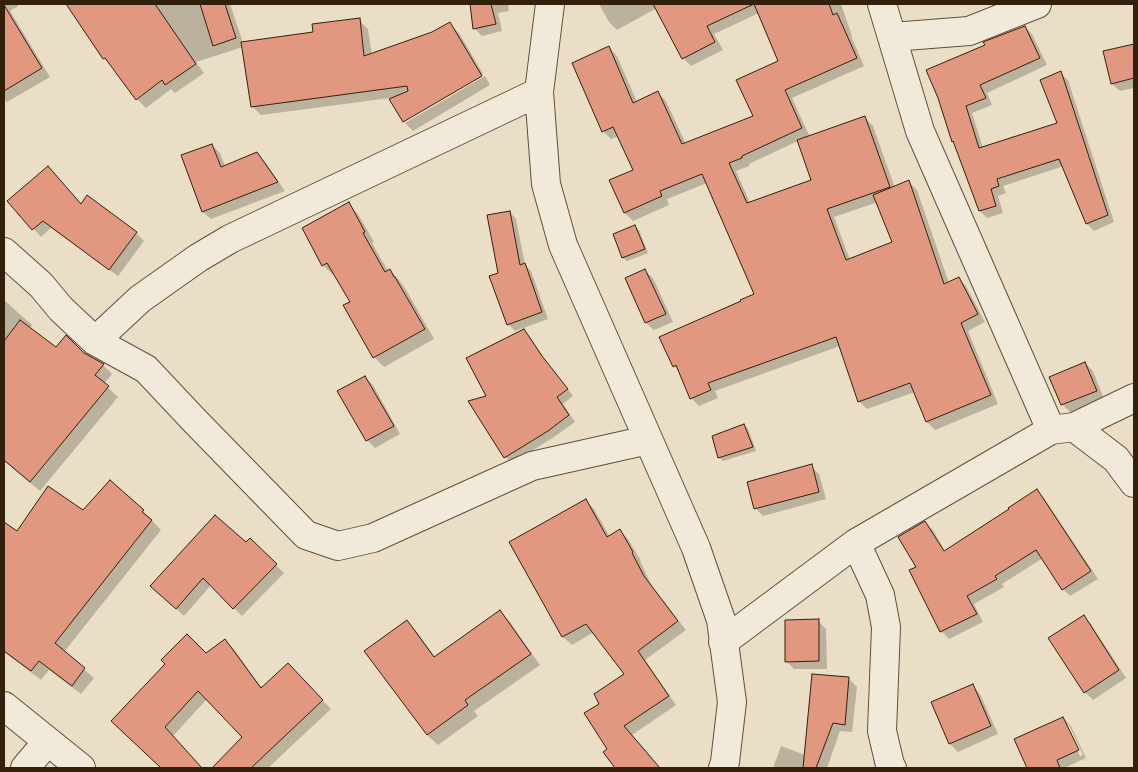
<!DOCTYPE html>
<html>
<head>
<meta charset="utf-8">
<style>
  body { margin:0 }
  #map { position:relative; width:1138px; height:772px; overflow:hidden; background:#eadfc6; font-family:Vollkorn,serif }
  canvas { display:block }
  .frame { position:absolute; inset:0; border:5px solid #33200a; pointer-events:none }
</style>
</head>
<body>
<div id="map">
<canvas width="1138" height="772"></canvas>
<div class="frame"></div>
</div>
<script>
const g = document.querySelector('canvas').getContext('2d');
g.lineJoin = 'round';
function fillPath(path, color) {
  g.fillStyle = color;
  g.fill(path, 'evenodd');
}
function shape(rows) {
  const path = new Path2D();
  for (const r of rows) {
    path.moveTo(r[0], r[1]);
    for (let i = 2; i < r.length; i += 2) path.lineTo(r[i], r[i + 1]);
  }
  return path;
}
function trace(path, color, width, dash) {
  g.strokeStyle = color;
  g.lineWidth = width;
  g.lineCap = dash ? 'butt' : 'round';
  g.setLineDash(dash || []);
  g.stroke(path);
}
const shadow = shape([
  [4,4,17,4,18,6,10,11,50,77,7,102,4,99],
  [68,4,230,4,243,43,315,33,359,20,368,29,372,55,432,33,450,24,459,33,483,74,405,120,405,122,390,98,261,115,252,106,243,47,196,62,204,73,175,93,171,89,146,108,137,99,112,67,104,58],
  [471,4,508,4,509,11,498,13,502,31,482,36,475,29],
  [599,4,841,4,852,36,851,36,864,66,792,98,810,137,865,118,873,126,895,188,909,182,917,190,949,283,958,278,966,286,985,322,968,331,998,404,935,430,927,422,915,392,867,409,859,401,840,346,715,391,718,398,699,406,691,398,680,372,674,366,756,295,707,183,667,199,669,205,633,221,625,213,634,171,619,136,611,139,603,131,609,48,617,56,637,102,658,93,666,101,686,144,755,117,780,61,759,13,714,34,723,50,691,66,683,58,657,8,617,30,609,22],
  [798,141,812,181,750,203,736,171,749,166,749,164],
  [878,202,894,243,850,260,834,217],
  [991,4,1018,4,999,13],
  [1025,27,1032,34,1047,65,987,93,992,105,972,113,983,148,1058,124,1060,73,1068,80,1114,222,1094,231,1087,224,1064,166,1003,186,1006,193,998,196,1003,213,987,218,980,211,955,144,953,141,986,46],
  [1134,45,1134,88,1120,91,1112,84,1104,52],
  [485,76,490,85,413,131,405,123],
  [212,145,220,153,225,166,257,154,265,162,285,191,211,219,203,212],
  [9,201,81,206,136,233,144,241,118,276,51,228,41,237],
  [348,204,358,214,374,242,372,243,388,271,390,270,399,280,405,288,434,339,384,367,374,357,352,302,335,274,333,275,323,265],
  [510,212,516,219,525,265,531,271,548,319,515,331,508,324,499,273],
  [635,227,639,230,648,253,627,261,623,258],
  [645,271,653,278,673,322,654,330,646,323,627,279],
  [4,300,32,325,30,328,56,348,84,354,103,365,112,374,104,384,118,397,40,491,4,461],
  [523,330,530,337,548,364,573,396,563,404,575,422,554,437,512,463,505,457,488,397],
  [1085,363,1093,371,1104,399,1070,412,1062,404],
  [365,377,373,385,400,434,375,448,367,440],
  [744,425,748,429,756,451,723,461,719,457],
  [811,466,819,474,826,499,763,516,755,508],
  [1037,491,1044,498,1098,579,1070,596,1063,589,1043,558,1002,584,1004,587,974,604,983,622,949,639,941,631,910,571,918,567,925,523,933,530,945,551,1010,509],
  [586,501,594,509,610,537,620,531,628,539,641,561,640,561,652,586,686,630,645,660,676,705,632,735,660,768,617,768,605,752,609,749,601,704,626,674,594,632,572,645,563,637,510,543],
  [143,511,161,530,64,652,94,678,81,694,49,670,41,680,4,652,4,523,17,532,84,512],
  [250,540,284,573,242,616,211,585,184,616,160,594,246,544],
  [500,612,510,622,540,665,474,711,478,716,438,745,427,735,407,622,417,632,435,657],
  [1083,616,1091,624,1126,678,1093,700,1085,692],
  [818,621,826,629,827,669,794,669,786,661],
  [225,641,234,649,262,689,288,665,331,709,268,768,214,768,244,737,207,699,172,737,201,768,162,768,153,758,121,730,206,655],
  [849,679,857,687,852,732,840,731,827,768,773,768,781,746,805,755],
  [973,686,980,694,998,734,958,752,950,744,933,703],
  [1063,718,1071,726,1086,758,1064,768,1029,768,1016,739],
  [1066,725,1069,725,1083,755,1080,756]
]);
const building = shape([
  [66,4,155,4,196,64,165,85,162,80,136,100,105,58,103,59,66,4],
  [200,4,225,4,236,38,213,46,200,4],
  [470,4,491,4,496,24,473,29,470,4],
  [653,4,829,4,833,15,837,13,857,58,785,90,802,128,742,156,742,158,729,163,747,203,811,180,797,140,865,116,890,187,827,209,846,260,892,242,873,195,909,180,944,284,959,277,978,314,961,323,991,395,926,422,910,383,858,402,836,337,708,383,711,390,690,399,676,365,673,367,659,337,741,301,740,300,754,294,702,174,660,191,662,196,624,213,609,180,633,170,613,127,602,132,572,63,609,46,633,103,658,91,682,144,753,116,736,80,778,61,754,4,707,26,715,42,682,59,653,4],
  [4,5,42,68,4,91,4,5],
  [360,18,364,56,432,32,450,22,482,76,403,122,389,99,408,91,407,86,251,107,241,42,313,32,312,24,360,18],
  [1025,26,1040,58,980,85,986,98,966,106,979,148,1057,123,1040,80,1061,71,1108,215,1086,224,1059,159,997,179,999,186,991,189,996,206,979,211,953,141,952,142,938,98,926,70,985,45,983,42,1025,26],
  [1134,44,1134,78,1111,84,1103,51,1134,44],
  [212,144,221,167,257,152,278,182,202,212,181,155,212,144],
  [48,166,81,204,87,195,137,232,109,270,43,221,32,230,7,201,48,166],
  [349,202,365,232,363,233,385,272,390,269,394,277,395,277,425,329,373,358,343,305,350,302,327,263,322,266,302,228,349,202],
  [510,211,520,265,525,263,542,312,507,325,489,276,498,273,487,215,510,211],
  [635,225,645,249,622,258,613,234,635,225],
  [645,269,666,314,645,323,625,278,645,269],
  [20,320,56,347,66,335,84,353,104,364,95,375,109,386,30,482,4,460,4,341,20,320],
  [524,329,542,356,568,389,557,397,569,415,548,431,504,458,468,401,486,396,466,358,524,329],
  [1085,362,1097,391,1061,405,1049,377,1085,362],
  [365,376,394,426,366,441,337,391,365,376],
  [744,424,753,447,718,458,712,436,744,424],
  [812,464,819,492,754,509,747,482,812,464],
  [110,480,144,510,142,512,152,520,55,643,85,668,72,686,39,661,31,671,4,651,4,522,17,531,48,486,83,510,110,480],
  [1037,489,1091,571,1062,590,1036,550,995,576,997,579,967,596,977,614,940,632,909,570,916,567,898,537,925,521,944,551,1009,509,1008,508,1037,489],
  [586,499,607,537,620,529,633,552,632,553,644,576,678,621,638,651,669,696,624,726,660,768,615,768,603,752,607,749,584,713,599,704,594,694,624,674,586,624,562,637,509,542,586,499],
  [215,515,246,542,250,538,277,564,233,609,203,578,176,609,150,586,215,515],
  [500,610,531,654,465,700,468,705,427,735,364,651,407,620,434,657,500,610],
  [1084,615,1119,670,1084,693,1048,638,1084,615],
  [819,619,819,661,785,662,785,620,819,619],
  [187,634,206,653,225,639,261,688,288,663,323,700,251,768,212,768,242,737,198,691,165,727,202,768,161,768,111,721,165,664,161,660,187,634],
  [812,674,849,677,845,725,833,723,816,768,803,768,812,674],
  [973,684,991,726,949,744,931,702,973,684],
  [1063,717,1079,750,1057,760,1060,768,1027,768,1014,739,1063,717]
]);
const minor = shape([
  [550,4,539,92,546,184,563,245,696,548,721,620,732,702,725,762,723,768],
  [882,4,920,131,1051,430],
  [892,37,969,31,1037,4],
  [4,252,41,285,61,309,95,341,146,369,193,419,306,535,338,546,373,538,532,466,648,440],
  [95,341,140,299,198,258,230,239,539,92],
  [1074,427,1116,459,1134,483],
  [856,543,880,595,886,627,882,731,890,765,892,768],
  [723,642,856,543,1051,430,1074,427,1134,398],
  [4,706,81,768],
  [25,768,47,742]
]);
fillPath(shadow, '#0003');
fillPath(building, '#e19780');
trace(building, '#33200a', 1);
trace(minor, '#615039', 30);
trace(minor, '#f1eada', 28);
</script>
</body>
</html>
